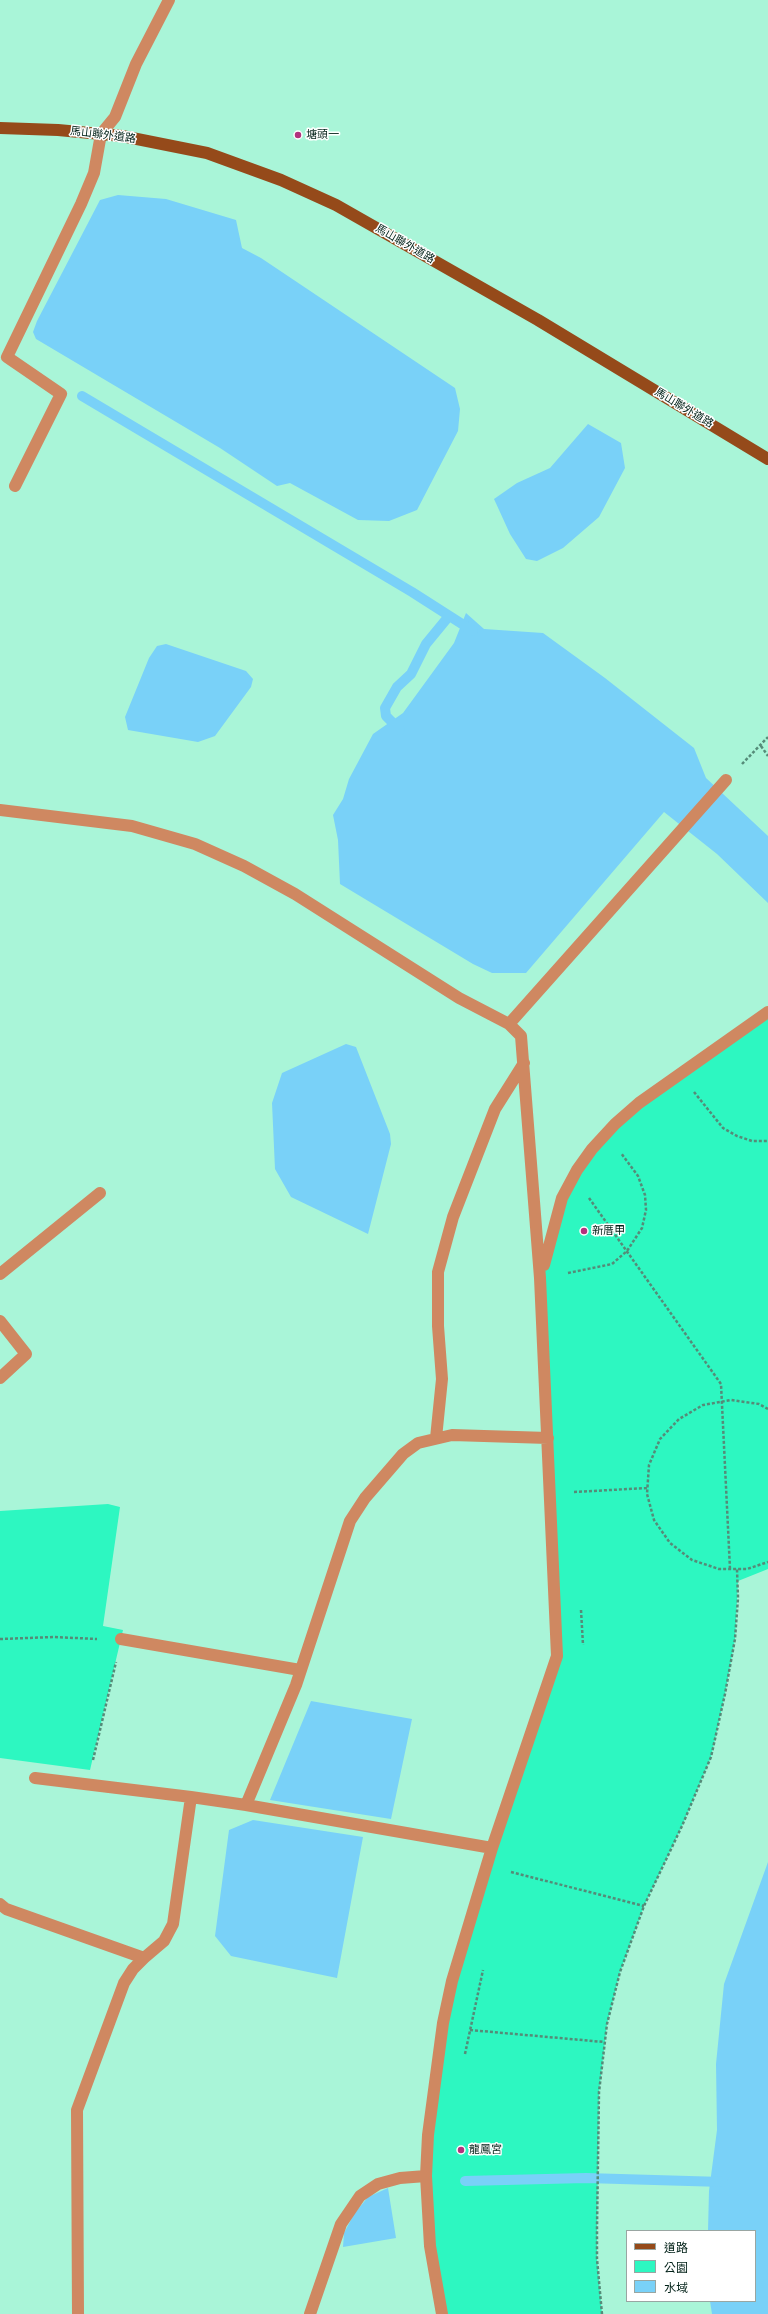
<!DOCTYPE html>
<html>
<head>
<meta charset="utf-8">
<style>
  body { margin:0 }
  #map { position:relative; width:768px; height:2314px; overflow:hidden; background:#a9f5d8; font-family:Montserrat,"Noto Sans TC",sans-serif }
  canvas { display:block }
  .legend { position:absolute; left:626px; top:2230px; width:130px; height:72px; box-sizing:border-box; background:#fff; border:1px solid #99a6a2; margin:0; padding:5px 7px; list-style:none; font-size:12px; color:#012017 }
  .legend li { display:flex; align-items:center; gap:8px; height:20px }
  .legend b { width:20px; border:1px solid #99a6a2 }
</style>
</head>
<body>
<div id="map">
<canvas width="768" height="2314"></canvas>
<ul class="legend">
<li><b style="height:5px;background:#954a1a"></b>道路</li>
<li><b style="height:11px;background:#2df7c1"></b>公園</li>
<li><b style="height:11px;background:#79d1f8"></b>水域</li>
</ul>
</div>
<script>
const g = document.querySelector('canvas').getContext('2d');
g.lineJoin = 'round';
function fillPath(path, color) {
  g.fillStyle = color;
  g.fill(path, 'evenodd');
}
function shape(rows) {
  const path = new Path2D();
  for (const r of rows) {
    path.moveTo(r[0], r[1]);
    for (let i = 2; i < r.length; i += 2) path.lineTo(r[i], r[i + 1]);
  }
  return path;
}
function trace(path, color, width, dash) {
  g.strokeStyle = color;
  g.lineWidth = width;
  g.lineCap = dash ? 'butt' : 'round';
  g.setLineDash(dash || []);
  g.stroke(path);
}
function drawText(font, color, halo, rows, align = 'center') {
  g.font = font + ' Montserrat,"Noto Sans TC",sans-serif';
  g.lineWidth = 3;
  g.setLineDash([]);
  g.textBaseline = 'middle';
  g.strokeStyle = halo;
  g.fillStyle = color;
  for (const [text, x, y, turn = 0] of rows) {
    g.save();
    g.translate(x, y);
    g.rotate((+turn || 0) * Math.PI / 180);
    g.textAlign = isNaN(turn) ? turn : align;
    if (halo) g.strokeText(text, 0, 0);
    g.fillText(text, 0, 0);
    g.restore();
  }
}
const green = shape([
  [768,1012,768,1569,738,1581,735,1639,725,1694,711,1757,682,1826,644,1906,620,1972,607,2024,599,2092,597,2228,597,2259,602,2314,442,2314,427,2210,443,2023,557,1656,540,1278,562,1198,615,1124],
  [108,1504,120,1507,103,1626,123,1630,90,1770,0,1758,0,1511]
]);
const water = shape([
  [118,195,166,199,236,220,242,248,261,258,455,388,460,409,458,431,417,510,389,521,358,520,290,483,277,486,220,448,36,339,33,332,37,321,100,200],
  [588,424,621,443,625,468,599,517,563,548,537,561,526,559,510,534,494,499,517,483,550,468],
  [466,613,484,629,543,633,605,678,694,748,706,778,768,836,768,903,717,854,664,812,526,973,492,973,473,964,340,884,338,840,333,815,343,799,349,779,373,734,403,713,454,643],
  [166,644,246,671,253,679,251,687,215,736,198,742,128,730,125,717,149,658,157,646],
  [346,1044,356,1047,390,1134,391,1144,368,1234,291,1197,275,1169,272,1103,282,1073],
  [311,1701,412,1719,391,1819,270,1800],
  [253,1820,363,1837,337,1978,231,1956,215,1936,229,1830],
  [768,1862,768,2314,712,2314,710,2301,755,2301,755,2231,708,2231,709,2191,717,2130,716,2064,724,1984],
  [388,2188,396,2238,343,2247,344,2233,354,2214,368,2197]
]);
const stream = shape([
  [82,396,412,592,473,631],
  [400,730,386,716,385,708,397,687,411,674,426,644,449,616],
  [465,2181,586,2178,723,2182]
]);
const path = shape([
  [761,746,768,756],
  [742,764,768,737],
  [694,1092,723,1128,737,1136,752,1141,768,1141],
  [589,1198,721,1384,730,1569],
  [568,1273,612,1264,627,1251,642,1228,646,1210,645,1195,638,1176,621,1153],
  [768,1409,759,1404,731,1400,703,1405,679,1419,660,1439,649,1465,647,1494,654,1520,670,1543,692,1560,719,1569,747,1569,768,1562],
  [574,1492,647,1488],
  [581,1610,583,1645],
  [0,1639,54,1637,97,1639],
  [93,1760,116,1662],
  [511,1872,644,1906],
  [470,2030,604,2042],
  [465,2054,483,1970],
  [602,2314,597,2259,597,2228,599,2092,607,2024,620,1972,644,1906,682,1826,711,1757,725,1694,735,1639,738,1598,737,1569]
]);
const minor = shape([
  [15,486,61,394,7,357,81,204,94,173,101,134,115,117,136,64,169,0],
  [0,810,132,826,195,844,244,866,295,894,459,998,509,1024,521,1036,540,1278,557,1656,492,1848,452,1981,443,2023,428,2135,426,2176,430,2246,442,2314],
  [509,1024,726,780],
  [544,1265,562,1198,577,1170,592,1149,615,1124,639,1103,768,1012],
  [0,1274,100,1193],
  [0,1321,26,1354,0,1378],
  [436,1438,442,1379,438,1326,438,1272,453,1217,495,1109,524,1063],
  [121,1639,300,1670],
  [35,1778,191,1797],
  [492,1848,246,1805,296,1685,350,1521,365,1498,403,1454,418,1443,452,1435,548,1438],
  [0,1904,6,1909,144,1958,164,1941,173,1924,191,1797,246,1805],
  [78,2314,77,2110,124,1983,133,1969,144,1958],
  [310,2314,341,2224,360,2196,378,2184,400,2178,426,2176]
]);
const major = shape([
  [0,128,58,130,122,136,207,153,281,180,336,205,538,320,768,459]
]);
const markers = [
  [298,135,4,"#b2317d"],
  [584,1231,4,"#b2317d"],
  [461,2150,4,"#b2317d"]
];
const streetNames = [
  ["馬山聯外道路",103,135,7],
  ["馬山聯外道路",405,244,30],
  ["馬山聯外道路",684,408,31]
];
const poiNames = [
  ["塘頭一",306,135],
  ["新厝甲",592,1231],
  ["龍鳳宮",469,2150]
];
fillPath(green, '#2df7c1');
fillPath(water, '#79d1f8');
trace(stream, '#79d1f8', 10);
trace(path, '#558b78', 2.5, [3, 2]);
trace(minor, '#cf8861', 12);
trace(major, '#954a1a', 12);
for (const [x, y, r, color] of markers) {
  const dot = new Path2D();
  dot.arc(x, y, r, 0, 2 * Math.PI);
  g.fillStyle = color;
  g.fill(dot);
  trace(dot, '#fff', 1.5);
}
drawText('11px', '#012017', '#fff', streetNames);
drawText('11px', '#012017', '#fff', poiNames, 'left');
</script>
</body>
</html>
